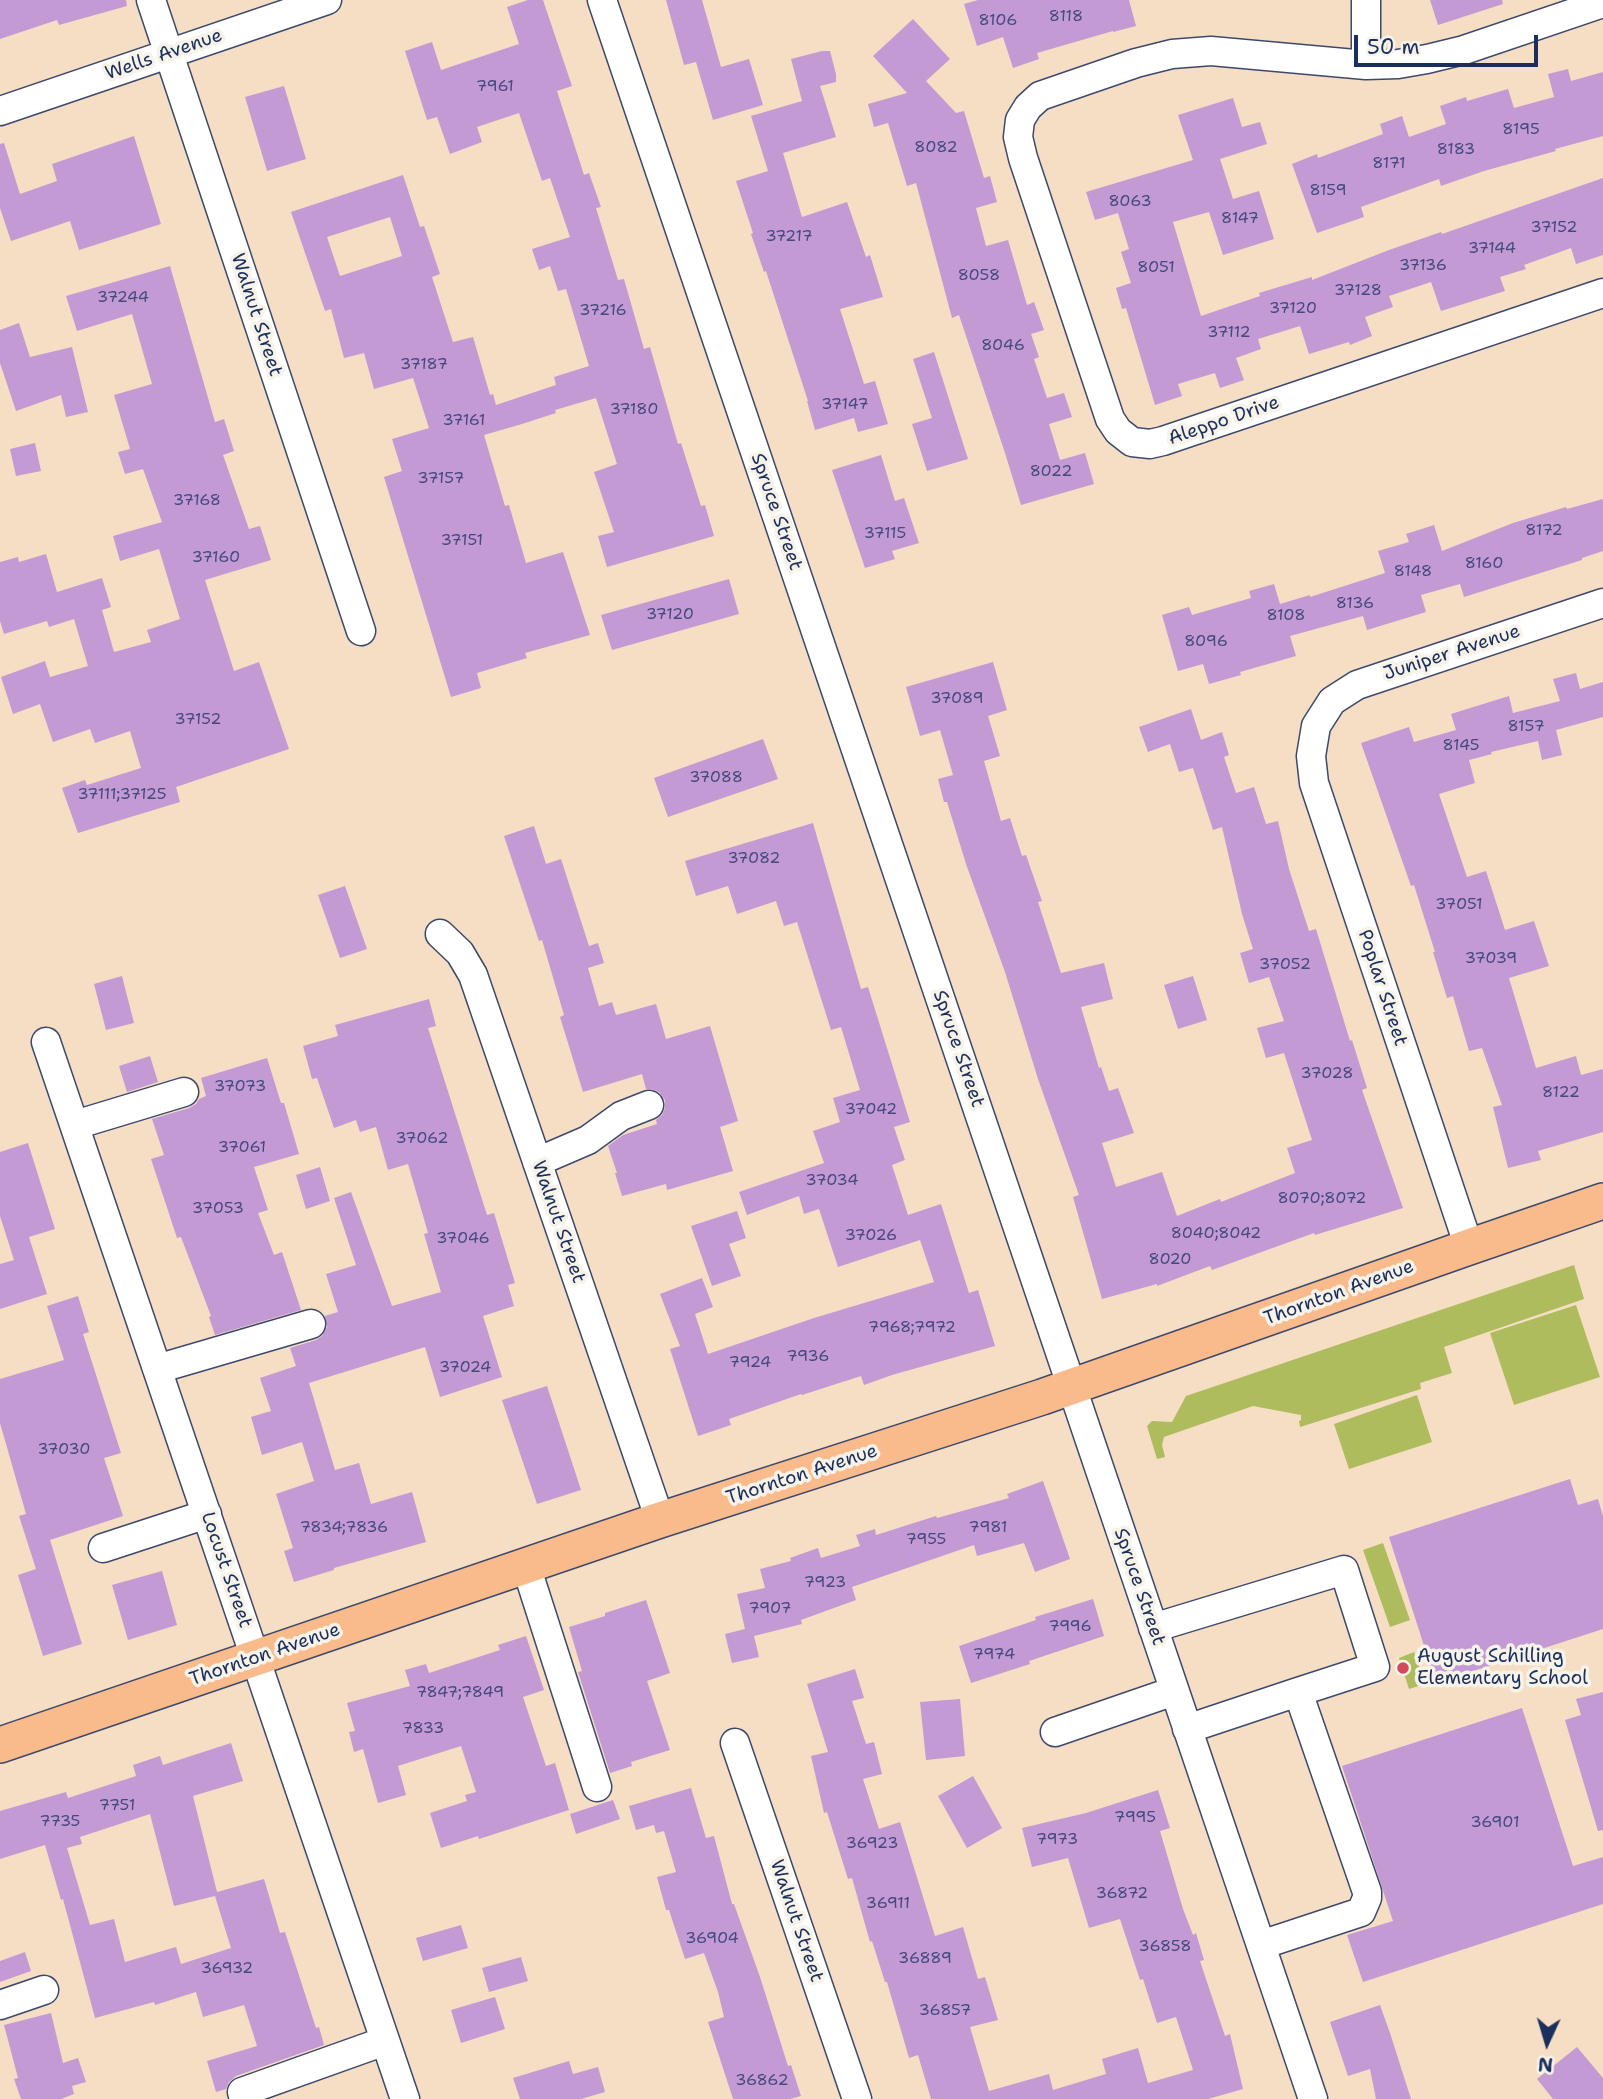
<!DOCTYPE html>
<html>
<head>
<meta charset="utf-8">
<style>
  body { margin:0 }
  #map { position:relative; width:1603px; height:2099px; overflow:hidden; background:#f5dec4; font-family:"Shantell Sans",sans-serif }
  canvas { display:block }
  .north { position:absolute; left:1512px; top:2008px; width:70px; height:70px; -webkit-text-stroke:5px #f7f3e8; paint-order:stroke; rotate:184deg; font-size:19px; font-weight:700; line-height:28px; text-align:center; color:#1b2f5e }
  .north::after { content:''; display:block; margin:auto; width:24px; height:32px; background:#1b2f5e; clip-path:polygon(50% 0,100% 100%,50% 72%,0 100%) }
  .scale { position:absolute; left:1354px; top:35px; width:184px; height:32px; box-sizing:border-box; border:4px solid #1b2f5e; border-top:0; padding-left:9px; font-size:21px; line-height:24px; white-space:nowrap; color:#1b2f5e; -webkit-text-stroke:5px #f7f3e8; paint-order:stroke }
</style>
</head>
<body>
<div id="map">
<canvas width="1603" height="2099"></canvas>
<div class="north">N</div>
<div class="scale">50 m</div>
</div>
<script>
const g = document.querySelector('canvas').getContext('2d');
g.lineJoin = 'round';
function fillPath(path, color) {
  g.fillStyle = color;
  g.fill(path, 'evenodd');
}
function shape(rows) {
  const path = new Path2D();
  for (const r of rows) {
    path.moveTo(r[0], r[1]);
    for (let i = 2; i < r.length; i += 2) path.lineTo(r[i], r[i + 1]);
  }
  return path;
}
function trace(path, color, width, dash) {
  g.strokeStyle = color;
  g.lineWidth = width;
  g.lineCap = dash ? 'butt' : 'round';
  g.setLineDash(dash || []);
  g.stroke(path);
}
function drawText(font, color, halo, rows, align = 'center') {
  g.font = font + ' "Shantell Sans",sans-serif';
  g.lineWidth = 7;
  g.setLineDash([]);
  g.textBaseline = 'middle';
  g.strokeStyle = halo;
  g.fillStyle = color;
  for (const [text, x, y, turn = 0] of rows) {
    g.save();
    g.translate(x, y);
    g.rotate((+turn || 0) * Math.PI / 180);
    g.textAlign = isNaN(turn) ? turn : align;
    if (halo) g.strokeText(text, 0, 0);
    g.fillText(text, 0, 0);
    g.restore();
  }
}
const green = shape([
  [1574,1265,1584,1299,1444,1347,1452,1373,1420,1383,1421,1389,1300,1427,1299,1421,1301,1420,1301,1415,1253,1406,1164,1437,1162,1445,1165,1457,1157,1459,1147,1426,1152,1421,1172,1422,1186,1396],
  [1576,1305,1600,1377,1514,1405,1490,1333],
  [1417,1395,1432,1442,1349,1469,1334,1424],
  [1383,1543,1410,1620,1390,1627,1363,1550],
  [1414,1652,1425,1684,1409,1689,1399,1658]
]);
const building = shape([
  [0,0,126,0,127,6,59,25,57,20,0,39],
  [528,0,543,0,572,86,557,91,584,175,589,173,601,207,596,208,618,280,624,279,644,349,650,347,678,444,681,443,701,506,705,505,714,536,607,567,598,536,614,532,594,472,617,464,596,398,555,410,556,413,522,424,484,435,505,506,509,505,526,563,563,552,590,635,525,653,527,658,477,673,481,688,451,697,384,477,402,471,392,439,429,428,413,378,374,389,364,353,344,358,331,309,325,311,291,212,403,175,420,227,424,226,440,274,432,277,453,342,473,337,490,395,493,394,496,405,556,385,554,377,589,366,566,289,558,291,550,266,539,270,532,249,570,237,550,178,542,181,519,113,477,127,482,142,450,154,437,117,427,120,405,51,432,42,441,70,519,44,507,7],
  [390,217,402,256,340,276,327,237],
  [666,0,702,0,721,67,749,59,763,105,713,120,696,62,684,65],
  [978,0,1129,0,1136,26,1113,32,1113,31,1037,53,1039,59,1013,68,1003,37,977,46,964,4],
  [1430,0,1502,0,1503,4,1438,25],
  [913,19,950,59,926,81,956,113,964,111,984,178,990,176,997,202,976,208,986,246,1008,240,1027,305,1034,302,1044,330,1031,334,1039,357,1034,359,1047,398,1064,393,1072,417,1049,424,1060,460,1085,453,1094,484,1021,505,1005,453,959,315,952,318,916,183,907,186,888,123,874,127,868,104,907,93,873,56],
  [822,51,830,51,836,74,836,82,820,86,836,137,783,153,802,217,847,202,866,257,870,255,883,297,840,309,864,384,875,381,888,424,858,432,854,418,815,430,807,401,808,401,766,271,764,272,751,234,753,233,736,181,768,171,751,116,802,101,791,59],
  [1568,69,1571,81,1603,72,1603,136,1555,149,1556,151,1484,171,1441,186,1439,179,1361,207,1364,217,1317,233,1292,164,1317,154,1318,158,1383,134,1380,124,1402,116,1409,137,1446,124,1440,106,1466,97,1467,101,1508,89,1514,108,1554,97,1548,74],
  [284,86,306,159,267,171,245,97],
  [1233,98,1242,127,1260,122,1267,144,1220,159,1233,199,1259,191,1274,239,1223,255,1209,212,1173,222,1201,316,1260,296,1259,293,1312,277,1312,280,1389,250,1441,232,1442,234,1603,178,1603,255,1576,264,1571,248,1524,265,1526,269,1500,277,1505,291,1441,311,1431,282,1389,296,1393,307,1365,317,1372,336,1350,345,1349,342,1309,354,1300,326,1258,339,1261,349,1236,358,1244,380,1220,388,1215,373,1178,384,1182,396,1155,405,1126,308,1122,309,1116,288,1131,283,1121,252,1129,249,1118,213,1095,220,1086,192,1193,160,1178,115],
  [134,136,161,224,79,250,70,221,11,241,0,208,0,144,4,143,20,194,57,181,52,164],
  [170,266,215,422,224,419,234,451,223,455,249,529,260,526,271,560,205,580,234,671,259,662,289,749,176,787,180,802,78,833,62,788,85,780,87,785,141,768,130,731,95,743,90,729,53,742,40,704,13,714,1,677,45,661,50,677,88,666,74,619,49,627,47,621,4,634,0,621,0,562,18,557,19,562,46,554,57,592,102,578,111,607,102,610,114,652,151,642,147,630,180,619,159,549,120,561,113,536,162,522,143,469,125,474,118,452,130,449,114,395,152,384,132,314,77,331,66,296],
  [19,323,30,357,72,347,88,412,66,417,61,395,16,411,0,363,0,330],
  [934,352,968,459,927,471,912,424,932,418,913,359],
  [35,443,41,471,16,476,10,449],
  [881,455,895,501,904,498,919,543,892,551,895,559,865,568,832,470],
  [1603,499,1603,551,1582,558,1582,560,1464,597,1460,584,1421,595,1426,612,1367,630,1363,616,1290,636,1296,656,1240,672,1241,675,1209,684,1203,664,1178,671,1162,615,1189,607,1192,615,1251,598,1249,591,1274,584,1280,604,1310,595,1310,597,1385,573,1378,551,1409,542,1406,534,1434,525,1442,551,1513,523,1566,507,1567,509],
  [729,579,739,614,612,650,601,615],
  [993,662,1007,710,988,716,1000,756,984,761,1001,821,1010,818,1022,856,1026,855,1042,901,1038,902,1061,973,1104,963,1113,999,1081,1007,1099,1068,1101,1067,1109,1091,1118,1088,1134,1133,1102,1143,1116,1187,1162,1172,1177,1216,1220,1199,1221,1202,1295,1173,1287,1148,1312,1140,1284,1053,1266,1058,1257,1028,1284,1021,1269,977,1249,983,1240,953,1253,949,1242,914,1222,827,1213,830,1193,768,1179,772,1170,744,1148,752,1139,727,1191,709,1201,740,1222,732,1229,755,1224,757,1236,793,1254,787,1266,824,1278,821,1289,869,1309,931,1316,929,1350,1041,1352,1040,1367,1088,1362,1090,1403,1208,1315,1235,1314,1233,1212,1270,1210,1266,1157,1286,1157,1284,1102,1299,1073,1197,1079,1195,1038,1079,1005,972,966,864,947,802,944,802,938,779,953,775,940,730,920,736,906,687],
  [1576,673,1580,689,1603,682,1603,717,1556,730,1562,755,1542,760,1538,741,1491,752,1492,754,1469,760,1475,783,1439,794,1467,877,1486,871,1505,930,1534,921,1549,966,1509,978,1536,1068,1576,1056,1581,1075,1603,1069,1603,1132,1538,1151,1541,1160,1508,1168,1493,1107,1502,1105,1482,1048,1469,1051,1453,996,1447,998,1433,952,1435,952,1414,885,1411,886,1361,743,1409,727,1414,742,1456,730,1451,714,1509,696,1513,713,1560,701,1553,679],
  [763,739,778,779,668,817,654,778],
  [813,823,861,989,868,987,910,1122,894,1127,905,1160,892,1165,908,1215,941,1204,969,1293,978,1290,995,1346,892,1375,864,1385,861,1376,802,1395,801,1394,729,1419,731,1425,698,1436,670,1349,680,1346,660,1294,702,1278,713,1307,695,1314,708,1354,814,1318,934,1282,920,1240,838,1267,819,1209,804,1214,799,1196,747,1215,739,1192,824,1163,813,1131,840,1122,833,1098,860,1090,841,1027,831,1030,797,922,784,926,776,901,737,914,728,886,696,896,685,861],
  [534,826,546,864,561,859,589,946,598,943,604,963,588,968,599,1006,612,1002,616,1015,656,1004,666,1039,710,1026,738,1121,720,1127,733,1171,667,1190,666,1184,622,1196,615,1173,617,1173,608,1146,623,1135,657,1124,656,1120,662,1115,665,1108,665,1100,659,1092,652,1089,646,1089,642,1074,583,1092,560,1017,564,1015,542,940,539,941,504,836],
  [345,886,367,949,340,958,318,895],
  [122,976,134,1023,106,1030,94,984],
  [1193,976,1207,1020,1178,1029,1164,985],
  [429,999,436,1026,428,1028,487,1215,494,1213,515,1283,508,1285,514,1306,483,1316,502,1377,440,1397,425,1347,309,1383,335,1470,359,1463,371,1504,412,1492,426,1542,334,1568,334,1570,294,1582,284,1551,293,1548,276,1494,314,1481,302,1442,262,1455,251,1417,271,1411,260,1378,296,1366,290,1348,316,1340,322,1336,327,1327,325,1316,338,1312,326,1274,356,1265,334,1198,351,1192,392,1306,441,1292,424,1234,428,1233,408,1164,388,1170,376,1127,360,1132,356,1120,334,1128,317,1078,312,1079,303,1046,338,1036,335,1025],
  [150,1056,158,1082,127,1092,119,1066],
  [267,1058,281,1103,284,1103,299,1154,254,1167,268,1210,258,1213,274,1255,282,1252,301,1310,215,1335,209,1317,211,1316,181,1237,177,1238,151,1159,164,1155,152,1119,189,1108,196,1104,199,1099,206,1096,201,1078],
  [28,1143,55,1229,29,1237,47,1294,0,1309,0,1264,14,1260,0,1216,0,1152],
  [320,1167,330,1201,306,1209,296,1175],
  [737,1211,746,1238,729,1244,741,1276,712,1286,691,1226],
  [78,1296,89,1332,83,1334,121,1453,104,1458,123,1516,50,1540,82,1644,43,1656,18,1575,36,1569,19,1516,26,1514,0,1423,0,1379,64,1360,47,1306],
  [547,1386,581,1490,537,1504,502,1400],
  [1570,1479,1578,1505,1598,1499,1603,1516,1603,1629,1436,1683,1389,1537],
  [1043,1481,1070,1559,1035,1572,1024,1543,977,1556,974,1545,852,1587,856,1600,801,1620,802,1624,754,1636,759,1657,732,1663,725,1634,745,1629,737,1594,765,1588,760,1569,791,1561,790,1558,818,1548,821,1558,860,1546,856,1535,875,1529,876,1535,936,1516,937,1518,1009,1498,1007,1494],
  [162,1571,177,1625,128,1640,112,1585],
  [1093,1599,1104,1636,1029,1661,1030,1664,971,1683,959,1646,1036,1620,1035,1617],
  [646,1600,670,1673,647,1681,670,1750,631,1762,632,1766,610,1773,578,1672,582,1671,569,1627,605,1616,605,1613],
  [526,1636,544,1690,523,1697,546,1766,555,1763,569,1810,479,1839,478,1836,441,1848,430,1813,467,1801,465,1795,476,1792,461,1746,398,1766,406,1795,378,1803,363,1749,354,1752,349,1732,355,1731,347,1703,410,1686,405,1670,426,1664,429,1673,500,1650,498,1645],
  [855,1669,864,1698,852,1701,866,1744,874,1742,882,1774,863,1779,879,1829,900,1822,935,1936,963,1927,978,1979,985,1977,998,2020,970,2027,989,2091,1049,2074,1053,2090,1106,2074,1102,2059,1138,2048,1148,2083,1193,2070,1176,2017,1157,2023,1143,1979,1140,1980,1120,1919,1089,1928,1068,1858,1032,1867,1022,1828,1086,1813,1158,1790,1170,1828,1160,1831,1183,1909,1193,1935,1196,1933,1204,1960,1200,1961,1225,2036,1230,2034,1243,2089,1208,2099,931,2099,918,2055,909,2058,887,1982,885,1982,872,1941,870,1942,852,1878,848,1879,827,1812,824,1813,811,1756,828,1752,807,1684],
  [1603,1692,1603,1830,1598,1831,1565,1720,1581,1715,1576,1699],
  [960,1699,965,1756,926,1760,920,1702],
  [1522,1708,1573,1866,1603,1857,1603,1904,1363,1982,1347,1935,1393,1921,1342,1766],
  [231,1743,243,1781,193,1796,217,1892,264,1879,280,1933,285,1932,316,2028,319,2027,324,2045,236,2076,229,2082,226,2089,216,2092,207,2061,257,2046,244,2005,203,2017,196,1992,155,2005,154,2002,95,2018,63,1899,61,1900,45,1845,0,1859,0,1811,66,1792,68,1798,136,1776,133,1765,160,1756,163,1765],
  [150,1814,174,1906,215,1896,231,1948,181,1964,176,1947,125,1962,114,1919,90,1925,67,1848,82,1844,80,1837],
  [973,1776,1002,1828,967,1848,938,1796],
  [691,1788,706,1838,714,1836,732,1904,734,1904,760,1977,788,2066,791,2065,801,2096,790,2099,733,2099,708,2022,724,2017,718,1992,704,1953,685,1959,669,1910,666,1910,657,1877,676,1872,664,1831,656,1833,654,1825,636,1830,629,1806],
  [613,1800,620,1819,576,1834,570,1814],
  [461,1925,468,1948,423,1961,416,1938],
  [25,1952,31,1971,0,1982,0,1961],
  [521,1957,528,1981,489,1992,482,1968],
  [495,1997,505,2029,461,2043,451,2010],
  [1380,2005,1390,2033,1411,2099,1376,2099,1370,2069,1348,2076,1330,2022],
  [51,2013,63,2063,78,2058,86,2082,72,2086,74,2094,61,2099,21,2099,14,2079,18,2078,4,2025],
  [1577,2047,1603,2078,1603,2099,1553,2099,1537,2079],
  [569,2061,573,2074,598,2067,605,2092,581,2099,520,2099,513,2078]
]);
const minor = shape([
  [151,0,361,631],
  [602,0,1313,2099],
  [1603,3,1464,50,1427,59,1398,64,1366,65,1211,51,1172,54,1136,63,1040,96,1028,107,1020,120,1018,137,1023,158,1110,419,1118,431,1132,442,1150,444,1163,441,1603,293],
  [1366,65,1366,0],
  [0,111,327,0],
  [440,934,460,953,473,975,660,1520],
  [46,1042,405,2099],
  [75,1125,184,1092],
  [537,1162,588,1140,621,1116,649,1105],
  [1469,1247,1314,783,1311,756,1316,726,1332,701,1357,685,1603,603],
  [157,1369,311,1324],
  [103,1548,207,1514],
  [526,1566,597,1787],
  [1153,1628,1344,1570,1375,1667,1298,1692],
  [1187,1729,1298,1692,1367,1892,1367,1898,1361,1912,1261,1945],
  [1055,1732,1174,1691],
  [735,1743,857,2099],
  [0,2005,44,1990],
  [244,2099,242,2092,385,2041]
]);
const major = shape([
  [0,1745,660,1520,1042,1397,1469,1247,1603,1201]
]);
const markers = [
  [1403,1668,7,"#d1495b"]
];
const numberNames = [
  ["8118",1066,17],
  ["8106",998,21],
  ["7961",495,87],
  ["8195",1521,130],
  ["8082",936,148],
  ["8183",1456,150],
  ["8171",1389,164],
  ["8159",1328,191],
  ["8063",1130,202],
  ["8147",1240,219],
  ["37152",1554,228],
  ["37217",789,237],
  ["37144",1492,249],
  ["37136",1423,266],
  ["8051",1156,268],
  ["8058",979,276],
  ["37128",1358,291],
  ["37244",123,298],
  ["37120",1293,309],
  ["37216",603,311],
  ["37112",1229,333],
  ["8046",1003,346],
  ["37187",424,365],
  ["37147",845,405],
  ["37180",634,410],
  ["37161",464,421],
  ["8022",1051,472],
  ["37157",441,479],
  ["37168",197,501],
  ["8172",1544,531],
  ["37115",885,534],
  ["37151",462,541],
  ["37160",216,558],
  ["8160",1484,564],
  ["8148",1413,572],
  ["8136",1355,604],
  ["37120",670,615],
  ["8108",1286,616],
  ["8096",1206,642],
  ["37089",957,699],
  ["37152",198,720],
  ["8157",1526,727],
  ["8145",1461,746],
  ["37088",716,778],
  ["37111;37125",122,795],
  ["37082",754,859],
  ["37051",1459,905],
  ["37039",1491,959],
  ["37052",1285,965],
  ["37028",1327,1074],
  ["37073",240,1087],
  ["8122",1561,1093],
  ["37042",871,1110],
  ["37062",422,1139],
  ["37061",242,1148],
  ["37034",832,1181],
  ["8070;8072",1322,1199],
  ["37053",218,1209],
  ["8040;8042",1216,1234],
  ["37026",871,1236],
  ["37046",463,1239],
  ["8020",1170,1260],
  ["7968;7972",912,1328],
  ["7936",808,1357],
  ["7924",750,1363],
  ["37024",465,1368],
  ["37030",64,1450],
  ["7834;7836",344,1528],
  ["7981",988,1528],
  ["7955",926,1540],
  ["7923",825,1583],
  ["7907",770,1609],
  ["7996",1070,1627],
  ["7974",994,1655],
  ["7847;7849",460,1693],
  ["7833",423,1729],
  ["7751",117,1806],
  ["7995",1135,1818],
  ["7735",60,1822],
  ["36901",1495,1823],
  ["7973",1057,1840],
  ["36923",872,1844],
  ["36872",1122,1894],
  ["36911",888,1904],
  ["36904",712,1939],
  ["36858",1165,1947],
  ["36889",925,1959],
  ["36932",227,1969],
  ["36857",945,2011],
  ["36862",762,2081]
];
const streetNames = [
  ["Wells Avenue",164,55,-19],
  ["Walnut Street",256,315,72],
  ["Aleppo Drive",1224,421,-19],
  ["Spruce Street",776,512,71],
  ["Juniper Avenue",1452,653,-18],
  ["Poplar Street",1382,988,72],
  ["Spruce Street",958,1049,71],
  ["Walnut Street",558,1222,71],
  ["Thornton Avenue",1339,1293,-20],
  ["Thornton Avenue",802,1475,-18],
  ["Locust Street",226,1570,71],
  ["Spruce Street",1139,1587,71],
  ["Thornton Avenue",265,1655,-19],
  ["Walnut Street",796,1921,71]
];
const poiNames = [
  ["August Schilling",1417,1657],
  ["Elementary School",1417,1679]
];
fillPath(green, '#aebc5e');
fillPath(building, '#c39ad4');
trace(minor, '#3c496d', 31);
trace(major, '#3c496d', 38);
trace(minor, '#fff', 28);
trace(major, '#fabb8c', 35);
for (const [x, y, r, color] of markers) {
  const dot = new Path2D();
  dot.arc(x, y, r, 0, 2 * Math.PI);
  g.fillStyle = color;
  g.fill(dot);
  trace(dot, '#f7f3e8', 2.5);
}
drawText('16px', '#454a7c', null, numberNames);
drawText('19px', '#1b2f5e', '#f7f3e8', streetNames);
drawText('19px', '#1b2f5e', '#f7f3e8', poiNames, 'left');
</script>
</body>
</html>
